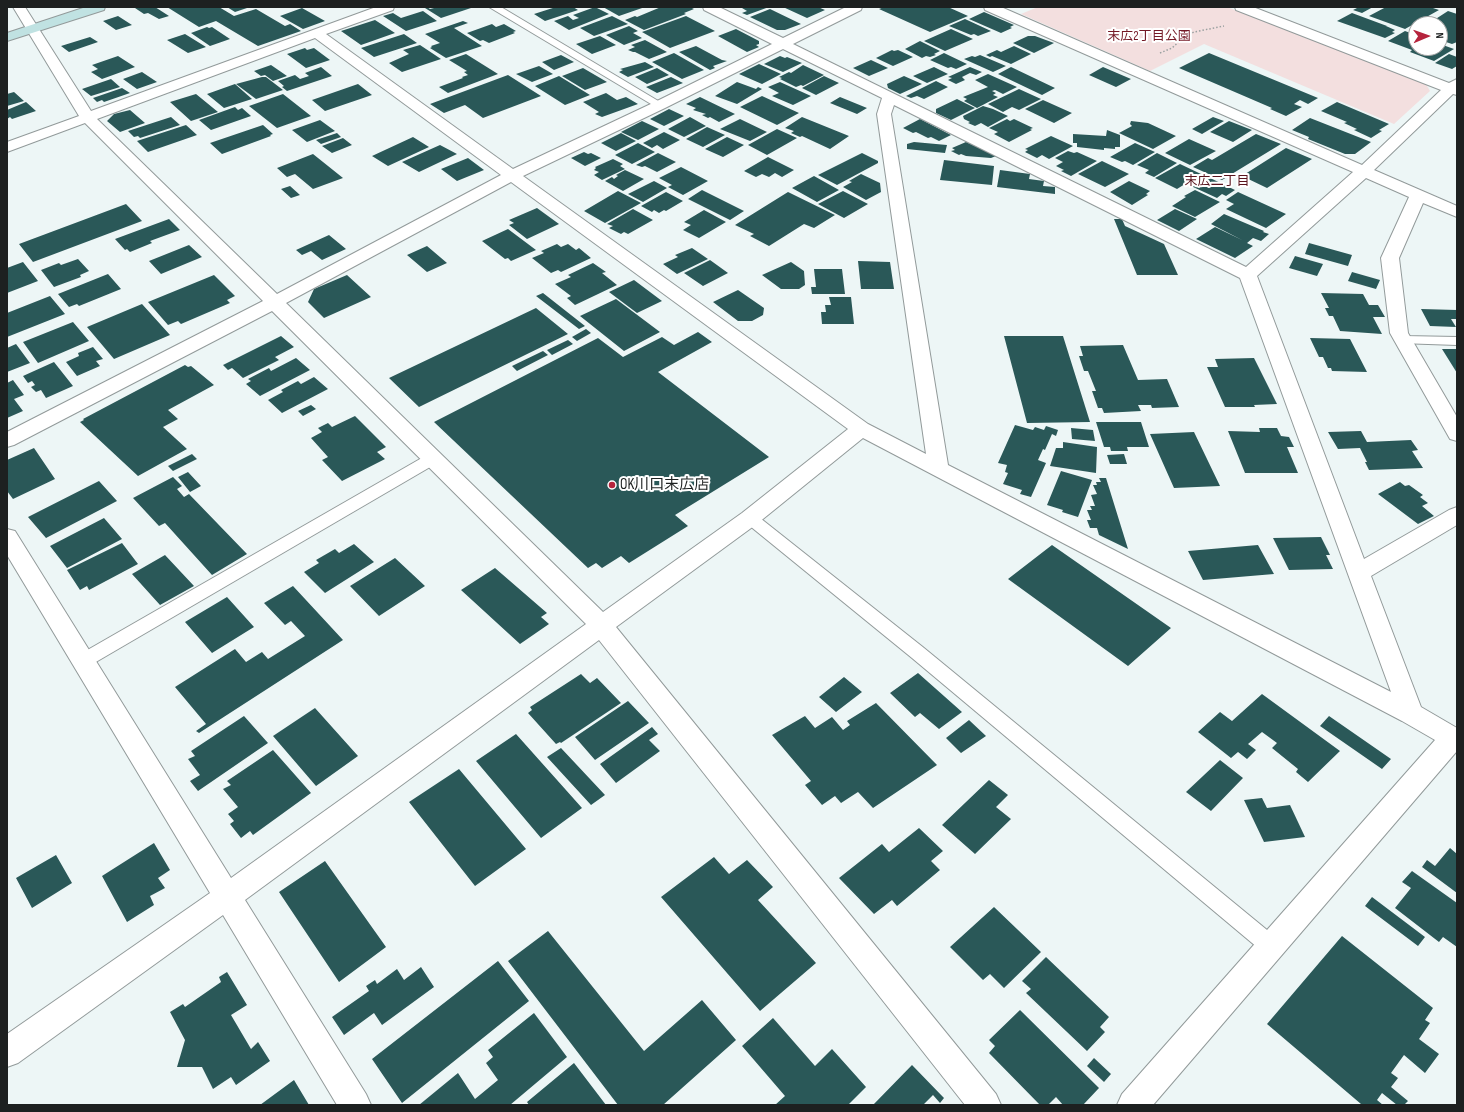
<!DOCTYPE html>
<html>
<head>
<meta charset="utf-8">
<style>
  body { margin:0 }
  #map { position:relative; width:1464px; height:1112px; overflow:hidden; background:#edf6f6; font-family:"Sofia Sans Condensed",sans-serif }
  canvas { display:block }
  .frame { position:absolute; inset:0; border:8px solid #1d2020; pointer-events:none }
  .north { position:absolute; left:1408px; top:16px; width:40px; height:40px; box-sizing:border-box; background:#fff; border:1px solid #a5a6a6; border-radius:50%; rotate:88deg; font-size:11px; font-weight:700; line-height:16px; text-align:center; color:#1d2020 }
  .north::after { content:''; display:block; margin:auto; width:14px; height:18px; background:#b6243d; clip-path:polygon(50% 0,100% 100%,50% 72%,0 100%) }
</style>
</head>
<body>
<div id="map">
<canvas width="1464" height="1112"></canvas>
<div class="frame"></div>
<div class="north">N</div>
</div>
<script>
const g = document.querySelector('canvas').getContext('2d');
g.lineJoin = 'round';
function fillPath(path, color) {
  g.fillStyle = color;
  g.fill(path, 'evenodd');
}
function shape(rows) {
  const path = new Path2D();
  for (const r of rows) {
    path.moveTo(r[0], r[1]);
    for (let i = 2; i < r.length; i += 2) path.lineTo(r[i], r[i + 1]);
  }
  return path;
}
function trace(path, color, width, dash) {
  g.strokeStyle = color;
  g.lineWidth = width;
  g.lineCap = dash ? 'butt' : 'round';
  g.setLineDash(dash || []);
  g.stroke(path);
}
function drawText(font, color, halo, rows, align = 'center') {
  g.font = font + ' "Sofia Sans Condensed","Noto Sans JP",sans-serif';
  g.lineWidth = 4;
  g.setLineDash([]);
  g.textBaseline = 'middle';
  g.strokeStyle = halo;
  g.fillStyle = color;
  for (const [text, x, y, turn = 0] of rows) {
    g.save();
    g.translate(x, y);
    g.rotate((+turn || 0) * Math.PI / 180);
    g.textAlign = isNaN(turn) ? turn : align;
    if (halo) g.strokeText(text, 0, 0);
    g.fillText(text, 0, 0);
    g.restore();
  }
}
const green = shape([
  [1038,7,1227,7,1426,84,1430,91,1394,124,1204,44,1150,71,1021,14]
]);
const building = shape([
  [139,7,155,7,169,16,159,19,148,13,144,14,135,8],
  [167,7,219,7,234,16,256,9,285,26,290,24,301,31,258,46,216,21,199,27],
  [227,7,250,7,235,12],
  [427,7,430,9,438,7,474,7,441,18,425,8],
  [556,7,573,7,578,10,545,21,534,14],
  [595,7,609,14,569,30,554,21,568,16,573,20,579,18,573,15],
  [603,7,645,7,619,16],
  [661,7,690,7,694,9,684,13,686,14,644,30,625,20,635,16,637,17],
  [746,7,769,7,747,15,742,13,747,11,742,8],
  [783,7,818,7,825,10,807,18],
  [884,7,948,7,968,16,930,32,879,9],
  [1359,7,1373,7,1362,13,1353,10],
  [1386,7,1430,7,1439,10,1405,29,1369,16],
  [302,8,325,21,303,29,280,16],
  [770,9,801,24,785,30,777,30,750,17],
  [423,11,437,21,406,31,383,16,393,13,401,18],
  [1448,11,1457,14,1457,42,1452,44,1440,40,1440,30,1444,27,1440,24,1431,22],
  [984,12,1014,25,1010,27,1012,28,1001,33,969,19],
  [1352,13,1387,26,1386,26,1395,30,1392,32,1395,33,1385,38,1337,21],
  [118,16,132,25,116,30,103,21],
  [612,16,628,24,594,36,580,28],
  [686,16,715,31,670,48,642,32],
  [965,19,991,31,978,36,974,34,971,35,949,26],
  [375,20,395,33,361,45,341,31],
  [463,21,468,23,454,28,482,46,446,58,430,48,432,47,431,46,440,43,425,34],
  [492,24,496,27,504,24,516,31,513,32,515,33,489,43,483,40,480,41,467,33],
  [629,26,638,31,633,33,642,38,624,45,606,35],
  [207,27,209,28,212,27,230,39,210,46,191,33],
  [736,29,759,41,759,44,756,45,759,47,747,52,718,36],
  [951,29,973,39,945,51,924,41],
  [1405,31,1416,35,1416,48,1440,48,1440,44,1454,49,1434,61,1410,52,1412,50,1388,41],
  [185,34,206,47,188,53,167,40],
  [404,34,417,43,374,57,361,48],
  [600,36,616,45,592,54,576,44],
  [1028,36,1035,36,1054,43,1034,53,1013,43],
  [90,37,98,42,69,52,61,46],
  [645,40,667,52,649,59,635,52,633,52,628,50,635,47,631,45],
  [920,41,940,51,934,54,936,55,930,57,926,56,922,58,905,49],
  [420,45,441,59,402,72,389,63,409,54,403,50],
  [696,46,722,60,727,61,713,66,715,68,710,70,679,52],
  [1014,46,1031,54,1011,64,992,56,990,57,986,55,997,50,1001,52],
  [305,48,307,50,314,48,330,60,306,68,287,54],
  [892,50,894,51,898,50,913,57,893,66,876,58],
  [674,53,704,70,682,79,652,62],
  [944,53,967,64,956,69,951,67,948,68,930,60],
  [1209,53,1318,98,1308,104,1300,100,1294,104,1302,107,1286,116,1270,109,1272,108,1179,68],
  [466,54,498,74,448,93,439,87,463,78,462,77,468,75,464,72,467,71,449,60],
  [1449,54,1457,57,1457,66,1452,69,1435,63],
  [561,55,574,62,554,70,542,62],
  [980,55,1006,66,993,72,964,59,972,56,975,57],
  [118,56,135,67,102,79,91,72,98,69,92,65],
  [780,56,785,58,787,57,802,63,783,72,764,64],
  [871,60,888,68,869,76,853,68],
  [645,62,654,67,628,77,619,72,623,70,620,69],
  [759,64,781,74,762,84,739,74],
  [271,65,287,76,273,81,265,75,261,76,254,71],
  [803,65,824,75,803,86,801,85,796,87,780,79,782,78,779,77,789,72,791,73],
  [539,66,553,74,532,82,516,74],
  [321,67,332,76,287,91,282,87,284,86,278,81,295,75,300,79,309,76,305,73],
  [934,67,948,74,927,83,913,76],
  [970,67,982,72,976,75,970,73,962,77,965,80,956,84,948,80,952,78,948,77],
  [1011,67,1055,88,1042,95,998,74],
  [1103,67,1131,79,1116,87,1089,75],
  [583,68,607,82,585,90,562,76],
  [657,68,669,75,647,84,635,77],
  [142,72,157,82,137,89,123,79],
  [988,74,1017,87,1003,94,995,90,992,91,996,93,993,95,998,97,977,108,964,101,967,99,963,97,988,87,975,80],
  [508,75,541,96,483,118,465,105,444,113,430,104],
  [559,76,590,95,565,105,535,86],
  [824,76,839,83,816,95,802,88],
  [904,76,922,84,900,94,888,88,887,84],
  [262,77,266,77,283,90,256,99,236,84],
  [671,77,683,83,657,93,646,87],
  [111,79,120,87,91,96,82,89],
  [936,81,948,87,924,99,917,96,911,98,906,96],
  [737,82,756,89,758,87,762,89,737,104,715,96],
  [780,82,811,96,793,105,772,96,779,93,768,87],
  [235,84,252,99,224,108,207,94],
  [358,84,372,95,325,111,312,100],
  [122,88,130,93,104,102,102,100,97,102,93,98],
  [1019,89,1041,99,1019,110,1012,107,1003,112,988,104],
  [14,92,24,101,7,106,7,94],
  [606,93,617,100,626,97,638,104,602,117,595,114,599,112,583,102],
  [196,94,218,112,191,121,170,102],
  [283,94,311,116,277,128,249,106],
  [762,96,799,113,777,125,740,107],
  [700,97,735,114,719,122,710,117,708,118,702,115,706,114,693,110,696,108,686,104],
  [840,97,867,108,857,114,830,103],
  [957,99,975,108,951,120,936,113,936,109],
  [1043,100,1072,113,1054,123,1025,109],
  [26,102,36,111,12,119,10,117,7,119,7,110],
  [1337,102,1389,124,1379,130,1382,131,1371,138,1354,130,1357,129,1344,123,1347,122,1321,111],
  [983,106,993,109,1008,116,988,127,981,123,975,126,968,123,970,122,964,119,963,116],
  [235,107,238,110,242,108,251,116,211,130,199,120],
  [669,109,684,116,664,126,650,119],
  [130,110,145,123,120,132,107,121,114,114],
  [171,117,180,125,140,138,138,136,134,137,128,131],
  [690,117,706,126,684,137,668,129],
  [802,117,849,136,830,149,802,136,800,137,791,133,794,131,785,128],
  [1213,117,1224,121,1202,134,1192,129],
  [1310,118,1371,142,1355,154,1345,154,1308,139,1309,137,1292,130],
  [740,119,767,132,750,141,720,129],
  [920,119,951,135,939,141,931,137,928,138,916,132,913,133,903,128],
  [1007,119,1010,121,1014,119,1033,128,1030,129,1032,130,1009,142,994,134,998,132,989,128],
  [320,120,335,131,307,142,292,130],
  [642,121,659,129,638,140,621,132],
  [1131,121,1148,123,1176,136,1153,149,1119,133,1132,126,1130,124],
  [1229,121,1252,130,1233,142,1210,132],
  [186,125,197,135,148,152,137,141],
  [263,125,273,134,270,135,271,136,222,154,210,143],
  [707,127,725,135,703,147,686,139],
  [777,129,797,138,767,155,748,145],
  [1107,130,1120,135,1120,147,1115,147,1115,149,1104,148,1104,150,1077,147,1077,143,1073,143,1073,134,1106,136],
  [664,132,680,140,663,149,657,145,652,148,643,143],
  [337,133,341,137,321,144,316,140],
  [621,133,636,141,616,151,601,143],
  [1256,134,1281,144,1222,180,1193,167,1208,158,1212,160],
  [1051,136,1073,146,1049,159,1042,155,1037,158,1025,152,1028,150,1025,149],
  [413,137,429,147,388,166,372,156],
  [727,137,744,145,723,157,705,149],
  [343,138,352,145,332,153,322,146],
  [1189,139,1216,151,1190,165,1165,153],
  [914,142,947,145,945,153,907,149,907,144],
  [966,142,996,156,991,158,966,156,961,154,959,155,951,151,955,150,952,148],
  [638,143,655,152,632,164,615,155],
  [1135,143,1155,152,1133,165,1125,161,1122,162,1110,157],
  [440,145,457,154,419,172,402,162],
  [1286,148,1312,159,1267,188,1242,176],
  [1068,151,1074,153,1077,152,1097,161,1071,176,1061,171,1064,170,1056,166,1063,162,1055,158],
  [584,152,588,154,591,153,601,158,585,166,571,158],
  [658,153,676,162,657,172,645,166,642,167,636,165],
  [862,153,878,161,878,163,837,185,818,175],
  [1157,153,1177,163,1154,177,1145,173,1149,170,1137,165],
  [313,154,343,178,313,189,295,174,287,177,277,168],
  [768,157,794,170,782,177,775,173,769,177,762,174,756,177,744,171],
  [468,158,484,170,457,181,441,169],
  [613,159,623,164,620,166,625,169,602,180,594,175,599,172,594,170,596,168,595,167],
  [944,160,994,166,992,185,940,180],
  [1102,161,1129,174,1105,187,1078,174],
  [1180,164,1201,174,1177,189,1155,178],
  [681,167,708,181,683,195,668,187,672,185,659,178],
  [625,170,644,179,623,191,605,181,612,177,614,179,618,176,616,175],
  [1000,170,1030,174,1029,179,1044,181,1043,186,1055,187,1055,194,997,187],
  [861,174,880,183,881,192,866,200,843,187,852,182,849,181],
  [814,176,839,190,817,202,792,188],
  [1206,176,1235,190,1226,196,1222,194,1217,198,1191,186],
  [654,181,667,188,643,202,628,194],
  [1129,181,1150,191,1146,194,1148,195,1132,205,1110,192],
  [290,186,300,195,291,198,281,189],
  [702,190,744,211,730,220,688,199],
  [1195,190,1220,202,1195,217,1172,206,1186,197,1184,196],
  [618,191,641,203,605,223,584,211],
  [843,191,868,204,844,218,818,204],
  [666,192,683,201,666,211,664,210,659,213,654,210,652,212,641,206],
  [788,192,835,215,814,228,804,224,769,246,750,236,754,234,735,225],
  [1238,192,1286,214,1266,228,1226,209,1234,204,1226,200],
  [126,204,142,221,33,262,19,244],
  [537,208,559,224,527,239,509,225,514,223,509,220],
  [633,209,653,220,628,234,624,232,621,234,609,228,613,226,607,224],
  [1175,209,1197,219,1179,231,1157,220],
  [704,210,726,222,699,238,683,230,691,225,684,222],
  [1224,214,1264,231,1263,232,1269,234,1261,241,1253,238,1247,243,1253,246,1235,258,1196,239,1215,227,1242,240,1211,224],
  [169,219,180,230,150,241,152,243,130,252,127,249,125,250,115,239],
  [1114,219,1122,219,1125,226,1164,244,1178,275,1137,275],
  [508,229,536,250,511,261,508,258,505,259,482,241],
  [329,235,346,249,322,260,311,251,302,255,296,250],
  [1309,243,1352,255,1348,266,1305,254],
  [557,244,561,247,568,244,576,250,579,248,591,258,561,272,558,270,551,273,532,258,544,253,541,251],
  [189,245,202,257,161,274,149,261],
  [427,246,447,263,427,272,407,255],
  [692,248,708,259,677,274,663,264,678,257,675,255],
  [1295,256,1323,264,1317,276,1289,268],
  [78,259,89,271,80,275,81,277,54,287,41,270,59,263,61,265],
  [710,260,728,273,703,286,684,273],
  [858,261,890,262,894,289,861,289],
  [23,262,38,281,7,293,7,268],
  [791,262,804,271,805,285,799,289,781,289,762,275],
  [593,263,606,272,602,273,617,285,575,305,567,298,571,296,555,284,571,277,568,275],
  [814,269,842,269,845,294,812,294,811,287,816,287],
  [1352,272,1380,280,1376,289,1348,281],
  [108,274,121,289,79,306,77,304,69,307,58,294],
  [214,275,235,296,227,300,230,303,181,324,178,321,168,325,148,302],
  [347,275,371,297,324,318,308,302,314,289],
  [634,280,662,301,637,313,609,292],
  [738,290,764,308,763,315,752,321,738,321,713,302],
  [543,293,585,326,579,329,536,296],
  [1321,293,1363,294,1369,305,1378,305,1385,317,1373,317,1382,334,1340,331,1333,316,1329,316,1325,308,1329,308],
  [50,296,65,314,7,337,7,313],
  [829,297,851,297,854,324,822,324,821,312,826,312,825,305,831,305],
  [616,299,660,332,624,351,580,316],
  [142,304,170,335,114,359,87,327],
  [536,308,568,334,419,407,389,378],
  [1421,309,1457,310,1457,319,1451,319,1456,327,1430,326],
  [73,322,89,341,38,363,23,342],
  [586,329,591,333,577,341,572,337],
  [698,332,712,342,658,372,769,457,675,515,688,526,629,563,621,556,602,568,596,563,588,568,434,422,598,338,623,357,662,337,674,345],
  [281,336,294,347,275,357,279,360,243,378,232,368,228,370,223,365],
  [1004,336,1063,336,1090,422,1027,423],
  [1310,338,1350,339,1367,372,1332,371,1331,368,1328,368,1323,357,1319,357],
  [568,340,573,344,552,355,547,350],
  [16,344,30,363,7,372,7,348],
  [1123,345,1138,380,1167,379,1179,407,1152,408,1151,405,1138,405,1141,411,1104,413,1102,408,1098,408,1092,391,1096,391,1088,371,1084,371,1079,356,1083,356,1080,346],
  [93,347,103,359,96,361,100,366,77,376,66,362,79,356,78,353],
  [1442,349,1457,349,1457,373],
  [543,351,548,355,517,371,512,366],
  [296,358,310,370,260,396,246,384,251,381,248,379,269,368,271,371],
  [1254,358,1277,404,1254,405,1255,407,1225,407,1207,367,1218,367,1215,359],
  [54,362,73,386,46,398,41,390,36,392,31,387,35,385,32,381,28,383,23,376],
  [185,365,188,367,191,366,214,385,168,410,178,419,163,427,187,449,138,476,80,422,84,420,83,419],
  [314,377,328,389,282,413,268,400,283,392,281,390,298,381,301,384],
  [13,380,24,395,14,399,23,411,7,418,7,383],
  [311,405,316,409,303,416,298,411],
  [355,416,386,447,377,452,385,459,342,481,322,460,328,457,311,438,322,432,318,428,328,423,332,427],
  [1096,422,1141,422,1149,447,1127,447,1128,451,1111,451,1110,447,1104,447],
  [1015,425,1033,430,1035,427,1044,430,1046,426,1058,430,1056,436,1052,434,1045,450,1043,449,1038,460,1046,463,1031,497,1020,494,1022,490,1003,484,1008,473,1005,472,1007,465,998,463],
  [1071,428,1093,430,1095,441,1072,439],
  [1259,428,1277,428,1281,436,1289,437,1294,447,1287,447,1298,473,1245,473,1228,431,1260,432],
  [1361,431,1367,442,1411,440,1418,450,1412,451,1423,468,1369,470,1365,462,1367,462,1360,448,1338,449,1328,432],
  [1194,432,1220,486,1174,488,1150,434],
  [1063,442,1097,447,1096,473,1050,466,1056,448,1063,448],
  [34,448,55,479,13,499,7,491,7,460],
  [192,454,197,459,173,471,168,466],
  [1124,454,1127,464,1110,464,1107,455],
  [1061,471,1092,480,1078,517,1062,512,1063,510,1047,505],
  [188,472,201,486,190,492,178,477],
  [173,477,182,486,177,489,184,497,189,494,247,554,212,575,165,523,159,526,133,498],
  [1099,478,1106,478,1128,549,1099,535,1097,528,1090,528,1087,520,1091,520,1087,510,1092,510,1090,506,1095,506,1091,495,1097,494,1093,485,1097,485,1096,482,1101,482],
  [99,481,117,501,46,538,28,517],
  [1400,482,1405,486,1409,485,1423,495,1420,497,1428,503,1422,506,1434,516,1418,524,1378,494],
  [104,518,122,539,67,568,50,546],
  [1321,537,1330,555,1326,555,1333,569,1289,570,1273,538],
  [122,543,138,564,89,590,87,586,80,590,67,570],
  [354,544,374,562,325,593,304,572,319,563,316,560,335,549,339,553],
  [1052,545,1171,628,1128,666,1008,579],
  [1258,545,1274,574,1203,580,1188,551],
  [165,555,194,586,160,605,132,574],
  [395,558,425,586,379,616,350,586],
  [495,568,547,613,541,617,549,624,520,644,461,590],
  [293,586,343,640,199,733,196,731,206,724,175,687,235,649,246,662,262,652,268,659,305,636,291,621,285,625,264,603],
  [227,597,254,627,212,653,185,622],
  [918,673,962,712,939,729,920,713,915,717,890,693],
  [581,674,590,683,597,678,621,703,561,743,560,742,556,744,528,713,532,710,530,707],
  [844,677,862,692,836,712,819,697],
  [1262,694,1340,751,1308,782,1296,772,1298,769,1272,748,1277,743,1262,732,1248,744,1256,750,1247,759,1238,752,1231,758,1198,732,1220,712,1232,721],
  [628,701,649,723,595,760,575,737],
  [876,703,937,765,873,808,858,792,841,803,835,796,822,805,805,785,811,781,772,735,805,716,815,728,832,717,843,730,850,725,847,721],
  [315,708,358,756,316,786,273,736],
  [244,716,268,743,198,791,190,781,200,775,188,759,195,756,191,751],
  [1329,716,1391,759,1382,769,1320,726],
  [969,720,986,736,961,753,946,738],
  [652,727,658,734,649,740,660,751,616,783,600,764],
  [516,734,582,808,541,838,476,761],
  [561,748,605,795,591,805,547,757],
  [273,750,311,793,253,835,250,831,241,838,230,824,234,821,228,814,238,807,223,789,231,785,227,781],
  [1220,760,1243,778,1211,811,1186,792],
  [459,769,526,849,475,886,409,802],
  [989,780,1008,795,996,807,1011,819,975,854,942,825],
  [1262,798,1267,808,1290,805,1305,837,1264,842,1244,800],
  [919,828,943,851,931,861,940,870,897,906,892,900,874,914,839,878,882,844,889,852],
  [154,843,170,870,158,878,165,888,150,896,154,905,127,922,102,876],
  [1450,848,1457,854,1457,893,1422,867,1427,860,1435,866],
  [56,855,72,883,32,908,16,878],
  [714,857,729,874,747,860,773,887,758,900,816,963,760,1011,661,897],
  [325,861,386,947,339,982,279,892],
  [1412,871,1457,903,1457,947,1443,937,1439,942,1395,908,1411,888,1402,882],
  [1372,897,1425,937,1418,946,1365,906],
  [994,907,1041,952,1004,988,990,974,983,980,950,947],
  [548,931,644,1051,702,1000,736,1040,663,1105,618,1105,508,961],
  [1342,936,1433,1008,1425,1020,1430,1023,1419,1039,1439,1054,1425,1073,1404,1055,1391,1073,1398,1078,1391,1087,1408,1101,1404,1105,1397,1105,1382,1093,1377,1100,1383,1105,1360,1105,1361,1104,1267,1024],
  [1046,957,1109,1017,1100,1027,1105,1032,1087,1051,1026,993,1031,989,1022,981],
  [498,961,529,1001,402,1103,372,1059],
  [421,967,434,987,382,1025,374,1013,344,1035,332,1017,369,991,366,986,375,980,377,984,397,969,404,980],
  [227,972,247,1005,231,1015,251,1049,258,1042,270,1061,236,1085,231,1077,213,1089,202,1067,177,1067,185,1040,170,1012,183,1004,185,1007,221,982,219,977],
  [1020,1010,1099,1088,1083,1105,1063,1105,1056,1097,1048,1105,1040,1105,989,1053,995,1046,989,1040],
  [534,1013,567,1057,510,1105,419,1105,458,1073,475,1099,498,1080,486,1063,493,1057,488,1050],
  [773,1018,815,1066,832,1049,866,1087,848,1105,775,1105,785,1096,742,1046],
  [1094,1058,1111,1074,1104,1082,1087,1066],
  [574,1063,606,1105,529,1105,527,1102],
  [912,1065,944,1098,940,1103,933,1095,923,1105,873,1105],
  [294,1080,309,1105,260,1105]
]);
const path = shape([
  [1160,53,1172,48,1183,38,1194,32,1224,26]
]);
const service = shape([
  [489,7,501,7,665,105,664,107,656,107,489,7],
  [1404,336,1457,337,1457,345,1399,343,1397,340,1399,337,1404,336],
  [432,454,437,455,439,459,437,463,89,666,83,668,77,666,74,661,77,656,427,455,432,454],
  [750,512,755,514,924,648,1278,939,1281,946,1278,953,1271,956,1264,953,912,658,745,522,742,518,745,514,750,512]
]);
const minor = shape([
  [13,7,25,7,91,111,376,7,394,7,393,10,326,34,513,169,655,102,772,44,704,10,703,7,719,7,783,38,846,7,862,7,861,10,793,44,1246,267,1353,172,985,10,984,7,1001,7,1362,165,1441,90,1236,10,1235,7,1253,7,1449,83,1457,79,1457,95,1453,94,1374,170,1457,206,1457,217,1423,203,1399,258,1408,333,1457,417,1457,441,1450,439,1390,333,1381,258,1409,197,1366,178,1257,276,1364,559,1449,510,1457,507,1457,525,1371,576,1421,707,1457,728,1457,751,1153,1105,1117,1105,1122,1094,1435,740,1402,721,863,438,758,523,616,627,996,1094,1001,1105,965,1105,599,640,245,900,366,1094,371,1105,337,1105,223,915,18,1063,7,1067,7,1034,210,893,7,555,7,529,15,531,231,878,586,624,272,311,14,445,7,447,7,432,263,301,85,123,7,152,7,142,79,116,13,7],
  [315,38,501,175,277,294,97,119,315,38],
  [783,49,882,98,877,114,926,454,868,424,523,176,665,108,783,49],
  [894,105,1240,278,1391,692,948,465,891,114,894,105],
  [511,182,848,429,742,513,603,612,286,303,511,182]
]);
const secondary = shape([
  [86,7,105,7,104,10,7,41,7,33,86,7]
]);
const markers = [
  [612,485,4,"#b6243d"]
];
const farParknames = [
  ["末広2丁目公園",1149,37]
];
const farNeighbourhoodnames = [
  ["末広二丁目",1217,182]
];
const poiNames = [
  ["OK川口末広店",620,485]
];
fillPath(green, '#f3dfdf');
fillPath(building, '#2a5858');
trace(service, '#929a9a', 2);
trace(minor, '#929a9a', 2);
trace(secondary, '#929a9a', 2);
trace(path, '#9ba1a1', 1.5, [1.5, 2]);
fillPath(service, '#fff');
fillPath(minor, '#fff');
fillPath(secondary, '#c0e2e2');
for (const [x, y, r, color] of markers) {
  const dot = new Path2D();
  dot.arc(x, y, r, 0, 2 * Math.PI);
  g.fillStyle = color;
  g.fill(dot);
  trace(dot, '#fff', 1.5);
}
drawText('13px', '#741926', '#fff', farParknames);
drawText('13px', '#59141d', '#fff', farNeighbourhoodnames);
drawText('15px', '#1d2020', '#fff', poiNames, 'left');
</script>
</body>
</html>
